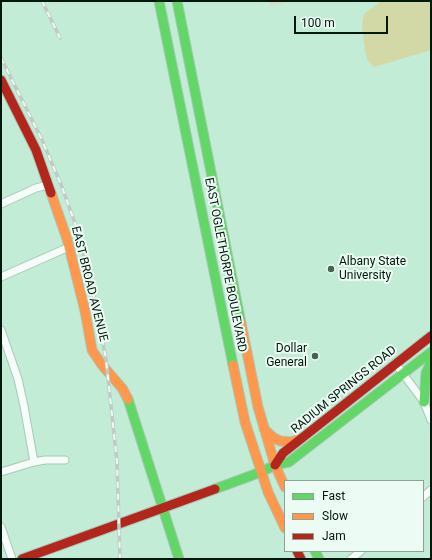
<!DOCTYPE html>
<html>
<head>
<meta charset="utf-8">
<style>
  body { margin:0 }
  #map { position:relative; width:432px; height:560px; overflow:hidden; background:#c2ecd6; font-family:Roboto,sans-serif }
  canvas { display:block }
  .frame { position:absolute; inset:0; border:2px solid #00190c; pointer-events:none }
  .legend { position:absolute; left:284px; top:480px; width:140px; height:72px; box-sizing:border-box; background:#ecfbf3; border:1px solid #8ea197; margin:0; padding:5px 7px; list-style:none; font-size:12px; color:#00190c }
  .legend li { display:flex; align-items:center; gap:8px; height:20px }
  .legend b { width:20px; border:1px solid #8ea197 }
  .scale { position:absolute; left:294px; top:16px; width:94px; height:18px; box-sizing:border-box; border:2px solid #00190c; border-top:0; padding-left:5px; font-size:12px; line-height:14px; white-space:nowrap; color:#00190c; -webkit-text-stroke:3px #ecfbf3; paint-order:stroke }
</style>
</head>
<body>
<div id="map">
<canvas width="432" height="560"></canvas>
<div class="frame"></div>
<ul class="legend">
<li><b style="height:5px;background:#63d668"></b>Fast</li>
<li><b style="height:5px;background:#ff974d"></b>Slow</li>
<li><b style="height:5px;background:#b3261e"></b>Jam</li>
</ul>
<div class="scale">100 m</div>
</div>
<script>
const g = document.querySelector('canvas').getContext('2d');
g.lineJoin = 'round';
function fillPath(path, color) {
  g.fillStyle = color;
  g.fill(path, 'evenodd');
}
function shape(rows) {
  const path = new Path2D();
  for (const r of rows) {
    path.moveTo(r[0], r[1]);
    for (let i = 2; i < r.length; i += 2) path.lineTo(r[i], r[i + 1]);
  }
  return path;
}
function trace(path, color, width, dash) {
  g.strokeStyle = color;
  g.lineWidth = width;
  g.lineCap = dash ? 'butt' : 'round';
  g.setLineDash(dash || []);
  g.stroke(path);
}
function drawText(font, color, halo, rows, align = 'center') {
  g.font = font + ' Roboto,sans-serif';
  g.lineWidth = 4;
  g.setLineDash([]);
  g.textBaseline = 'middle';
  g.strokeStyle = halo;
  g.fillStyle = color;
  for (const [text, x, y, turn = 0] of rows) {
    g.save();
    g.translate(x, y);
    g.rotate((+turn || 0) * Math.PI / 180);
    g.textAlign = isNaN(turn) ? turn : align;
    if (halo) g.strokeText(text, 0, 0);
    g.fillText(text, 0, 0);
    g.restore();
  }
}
const green = shape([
  [265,1,297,1,270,6,269,1]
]);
const water = shape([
  [381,1,431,1,431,50,374,67,368,61,365,51,362,25,364,14]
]);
const street = shape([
  [1,204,36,188,48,185],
  [1,277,69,247],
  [1,330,18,379,24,406,34,462],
  [395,363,424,402,431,420],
  [1,472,34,462,45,460,65,460],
  [423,497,431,490],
  [1,527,12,559],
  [351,559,361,551]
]);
const fast = shape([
  [159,1,233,365],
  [177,1,241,323],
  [128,399,179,559],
  [424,402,426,373,431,362],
  [215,489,261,472,275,465,289,462,431,352],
  [315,551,319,559]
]);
const slow = shape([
  [51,193,67,239,85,311,92,350,102,365,122,388,128,399],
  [241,323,258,407,275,465,285,487],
  [233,365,245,422,268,492,285,528],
  [264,429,274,438,280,441,292,442,300,439]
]);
const jam = shape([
  [1,80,36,150,51,193],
  [275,465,283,453,431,336],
  [297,551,301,559],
  [22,559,215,489]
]);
const rail = shape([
  [42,1,60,38],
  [1,58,42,140,62,187,76,226,92,286,106,359,117,462,120,559]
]);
const markers = [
  [331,269,4,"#446353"],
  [315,356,4,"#446353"]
];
const poiNames = [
  ["Albany State",339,262],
  ["University",339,276],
  ["Dollar",307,349,"right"],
  ["General",307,363,"right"]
];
const streetNames = [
  ["EAST OGLETHORPE BOULEVARD",225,265,79],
  ["EAST BROAD AVENUE",89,284,76],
  ["RADIUM SPRINGS ROAD",344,390,-39]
];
fillPath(green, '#e0d7c3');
fillPath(water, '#d2d8a6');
trace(street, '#a7c9b7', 9);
trace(fast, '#a7c9b7', 11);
trace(slow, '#a7c9b7', 11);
trace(jam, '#a7c9b7', 11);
trace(street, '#f6fcf9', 7);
trace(fast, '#63d668', 9);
trace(slow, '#ff974d', 9);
trace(jam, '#b3261e', 9);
trace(rail, '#bfcbc4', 3.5);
trace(rail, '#ecfbf3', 2, [6]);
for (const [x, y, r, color] of markers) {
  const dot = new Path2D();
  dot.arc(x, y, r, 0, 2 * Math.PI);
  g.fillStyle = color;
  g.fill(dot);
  trace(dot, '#ecfbf3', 1.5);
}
drawText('12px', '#00190c', '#ecfbf3', poiNames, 'left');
drawText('12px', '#00190c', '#ecfbf3', streetNames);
</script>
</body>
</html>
